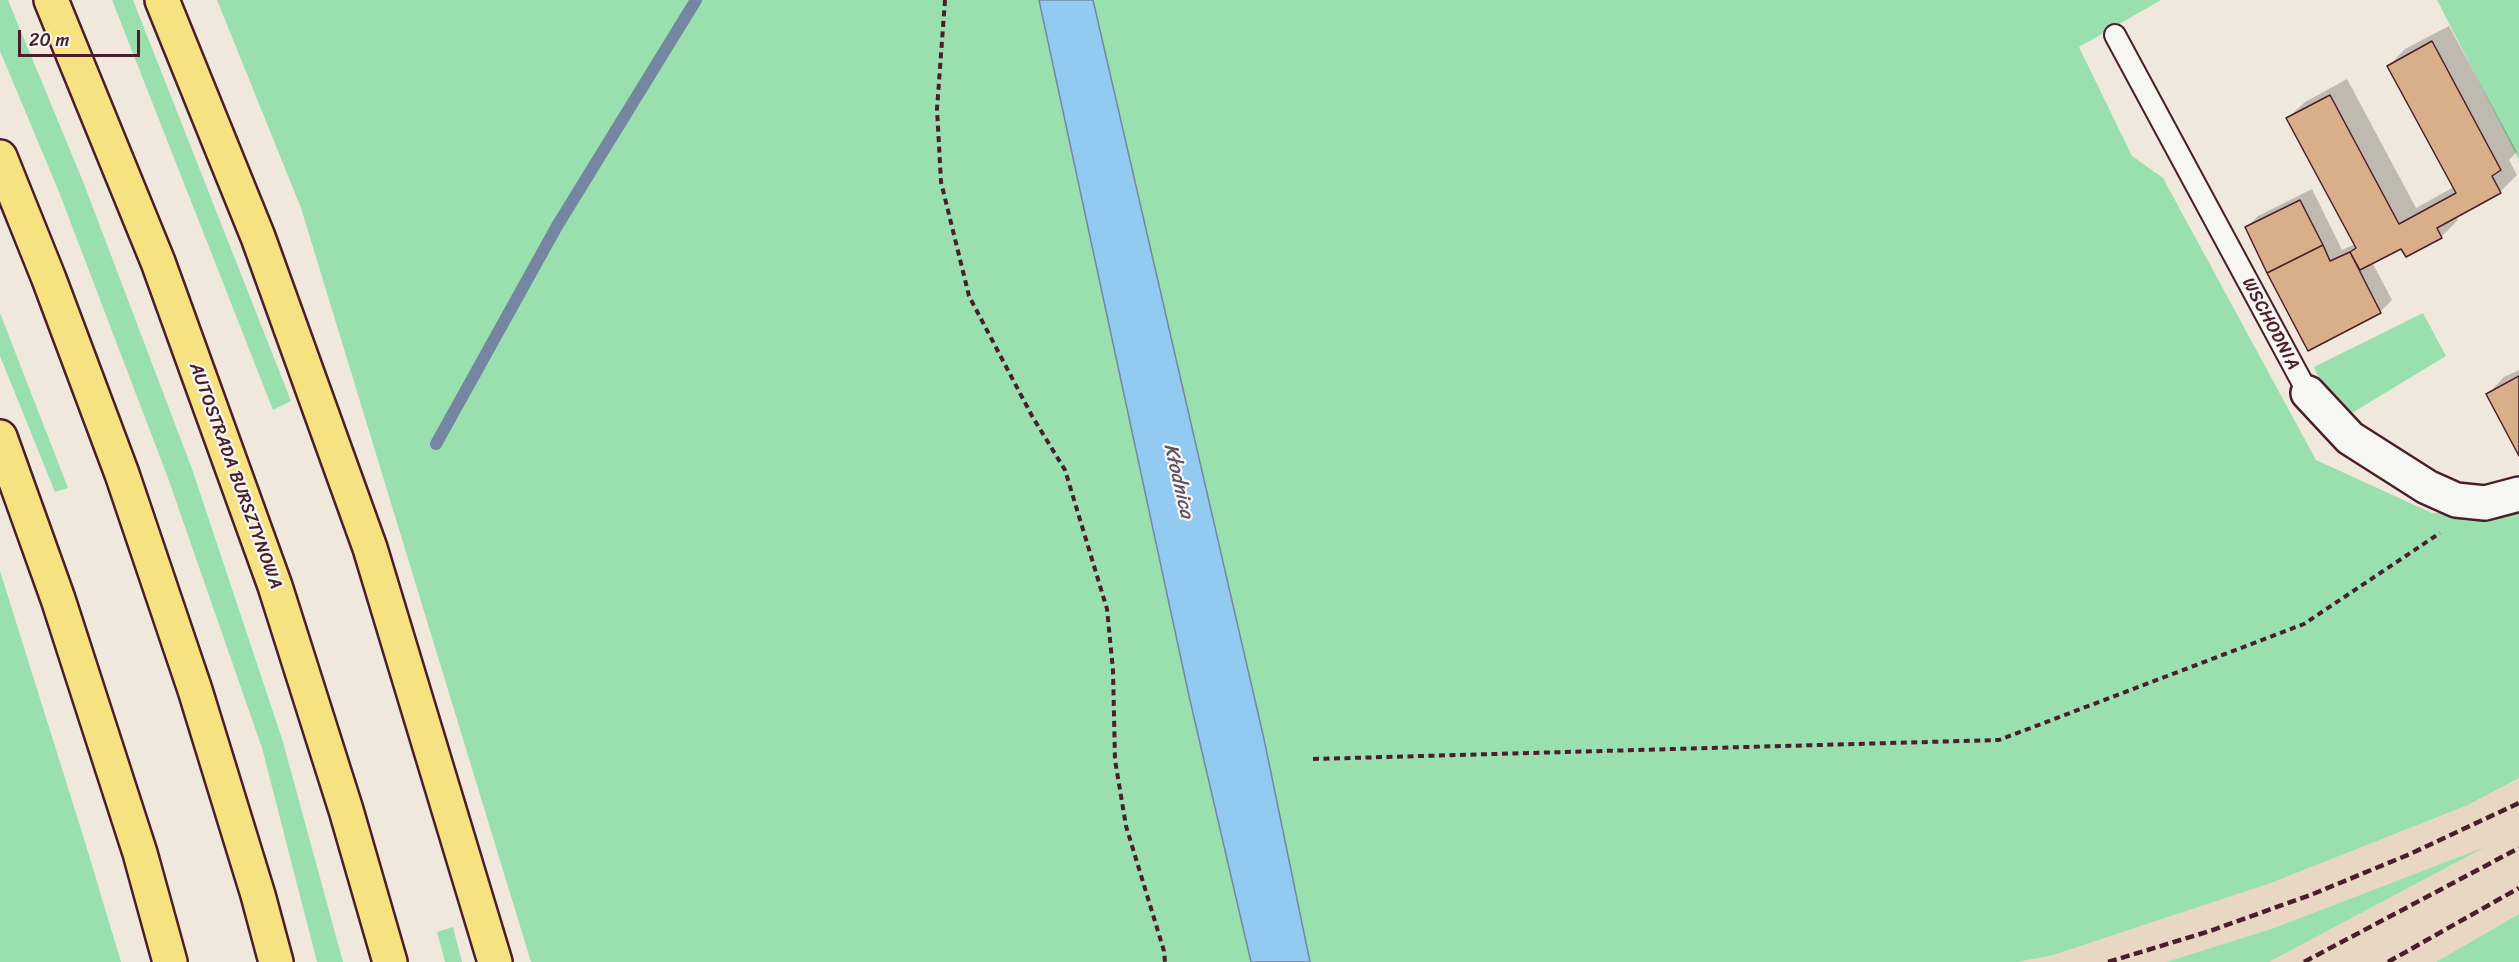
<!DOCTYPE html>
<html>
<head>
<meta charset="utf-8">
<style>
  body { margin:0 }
  #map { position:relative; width:2519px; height:962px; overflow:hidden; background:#f0e8dd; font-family:Sriracha,sans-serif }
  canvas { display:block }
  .scale { position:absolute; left:18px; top:30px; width:122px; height:27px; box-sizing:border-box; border:3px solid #4a1f2b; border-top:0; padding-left:8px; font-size:18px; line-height:21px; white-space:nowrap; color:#4a1f2b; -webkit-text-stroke:4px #f6f6f2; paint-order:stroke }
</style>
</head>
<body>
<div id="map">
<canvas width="2519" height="962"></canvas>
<div class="scale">20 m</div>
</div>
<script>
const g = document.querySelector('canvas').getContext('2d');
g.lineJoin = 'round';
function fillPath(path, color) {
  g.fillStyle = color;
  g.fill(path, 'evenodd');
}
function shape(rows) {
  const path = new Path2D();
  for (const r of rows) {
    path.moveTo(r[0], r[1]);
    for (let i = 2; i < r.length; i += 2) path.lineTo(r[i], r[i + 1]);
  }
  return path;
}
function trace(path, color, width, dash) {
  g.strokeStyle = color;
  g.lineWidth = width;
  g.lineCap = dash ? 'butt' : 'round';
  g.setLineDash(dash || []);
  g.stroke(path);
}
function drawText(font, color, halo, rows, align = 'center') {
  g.font = font + ' Sriracha,sans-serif';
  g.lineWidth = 4.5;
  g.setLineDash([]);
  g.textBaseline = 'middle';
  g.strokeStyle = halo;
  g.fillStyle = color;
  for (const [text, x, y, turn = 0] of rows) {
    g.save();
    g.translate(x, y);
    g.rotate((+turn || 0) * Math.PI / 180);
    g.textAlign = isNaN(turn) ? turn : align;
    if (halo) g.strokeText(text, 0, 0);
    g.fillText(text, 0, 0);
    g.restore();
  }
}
const built = shape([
  [2519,778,2519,914,2436,962,2269,962,2478,850,2274,928,2166,962,2018,962,2055,955,2271,883,2468,805]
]);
const green = shape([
  [0,0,8,0,84,184,192,469,283,742,343,962,317,962,262,748,168,478,59,192,0,51],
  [112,0,133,0,291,401,273,410],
  [217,0,1039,0,1189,696,1251,962,531,962,301,208],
  [1093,0,2161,0,2079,47,2132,156,2163,178,2316,460,2432,513,2519,513,2519,778,2468,805,2271,883,2054,955,2018,962,1310,962,1267,755],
  [2437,0,2519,0,2519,160],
  [0,313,68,488,55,492,0,356],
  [2423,313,2446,356,2352,413,2323,388,2314,367],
  [0,571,85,842,121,962,0,962],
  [2485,847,2269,962,2166,962,2274,928],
  [2519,914,2519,962,2436,962],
  [453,927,462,962,445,962,437,932]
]);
const water = shape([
  [1039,0,1093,0,1264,739,1310,962,1251,962,1189,696,1039,0]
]);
const shadow = shape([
  [2449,26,2517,152,2509,160,2517,175,2500,192,2456,216,2458,220,2441,237,2401,247,2372,262,2392,300,2380,312,2247,227,2258,216,2312,189,2342,250,2355,244,2288,118,2305,102,2347,79,2416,208,2454,187,2389,66,2405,49],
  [2519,370,2519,452,2488,394,2504,377]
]);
const stream = shape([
  [436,444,557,226,696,0]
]);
const building = shape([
  [2432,41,2501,170,2492,176,2501,193,2437,228,2442,238,2406,257,2401,249,2360,270,2350,252,2356,248,2286,118,2330,95,2399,224,2456,193,2387,66,2432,41],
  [2300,200,2323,245,2267,273,2245,227,2300,200],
  [2323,245,2330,261,2350,252,2381,313,2308,351,2267,273,2323,245],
  [2519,376,2519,456,2486,394,2519,376]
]);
const path = shape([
  [945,0,937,109,941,182,969,296,1032,416,1065,470,1107,609,1113,670,1115,760,1126,826,1164,951,1165,962],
  [1313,759,1999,740,2304,624,2440,533]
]);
const lane = shape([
  [2115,35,2308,393]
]);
const street = shape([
  [2308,393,2350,438,2427,487,2456,500,2485,503,2519,494]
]);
const highway = shape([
  [51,0,158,262,275,586,346,810,390,962],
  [162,0,258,237,370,548,495,962],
  [0,157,49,279,122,474,195,690,258,895,276,962],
  [0,437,58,599,140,853,170,962]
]);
const rail = shape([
  [2108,962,2210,931,2313,894,2410,854,2519,803],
  [2304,962,2519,848],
  [2388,962,2519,888]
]);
const streetNames = [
  ["WSCHODNIA",2270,324,62],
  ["AUTOSTRADA BURSZTYNOWA",235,476,70]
];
const waterNames = [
  ["Kłodnica",1178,481,77]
];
fillPath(built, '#e9d7c4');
fillPath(green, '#99e0ae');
fillPath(water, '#92caf1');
trace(water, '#7586a2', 1.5);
fillPath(shadow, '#0003');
trace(stream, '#7586a2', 12);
fillPath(building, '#d9af8a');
trace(building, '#4a1f2b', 1.5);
trace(lane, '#4a1f2b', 24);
trace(street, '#4a1f2b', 38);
trace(highway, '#4a1f2b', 38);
trace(path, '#4a1f2b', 4, [6, 4.5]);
trace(lane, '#f6f6f2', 20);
trace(street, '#f6f6f2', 33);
trace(highway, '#f7e281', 33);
trace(rail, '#4a1f2b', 4.5, [9, 4.5]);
drawText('18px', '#4a1f2b', '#f6f6f2', streetNames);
drawText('italic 20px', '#605266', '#f6f6f2', waterNames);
</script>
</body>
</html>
